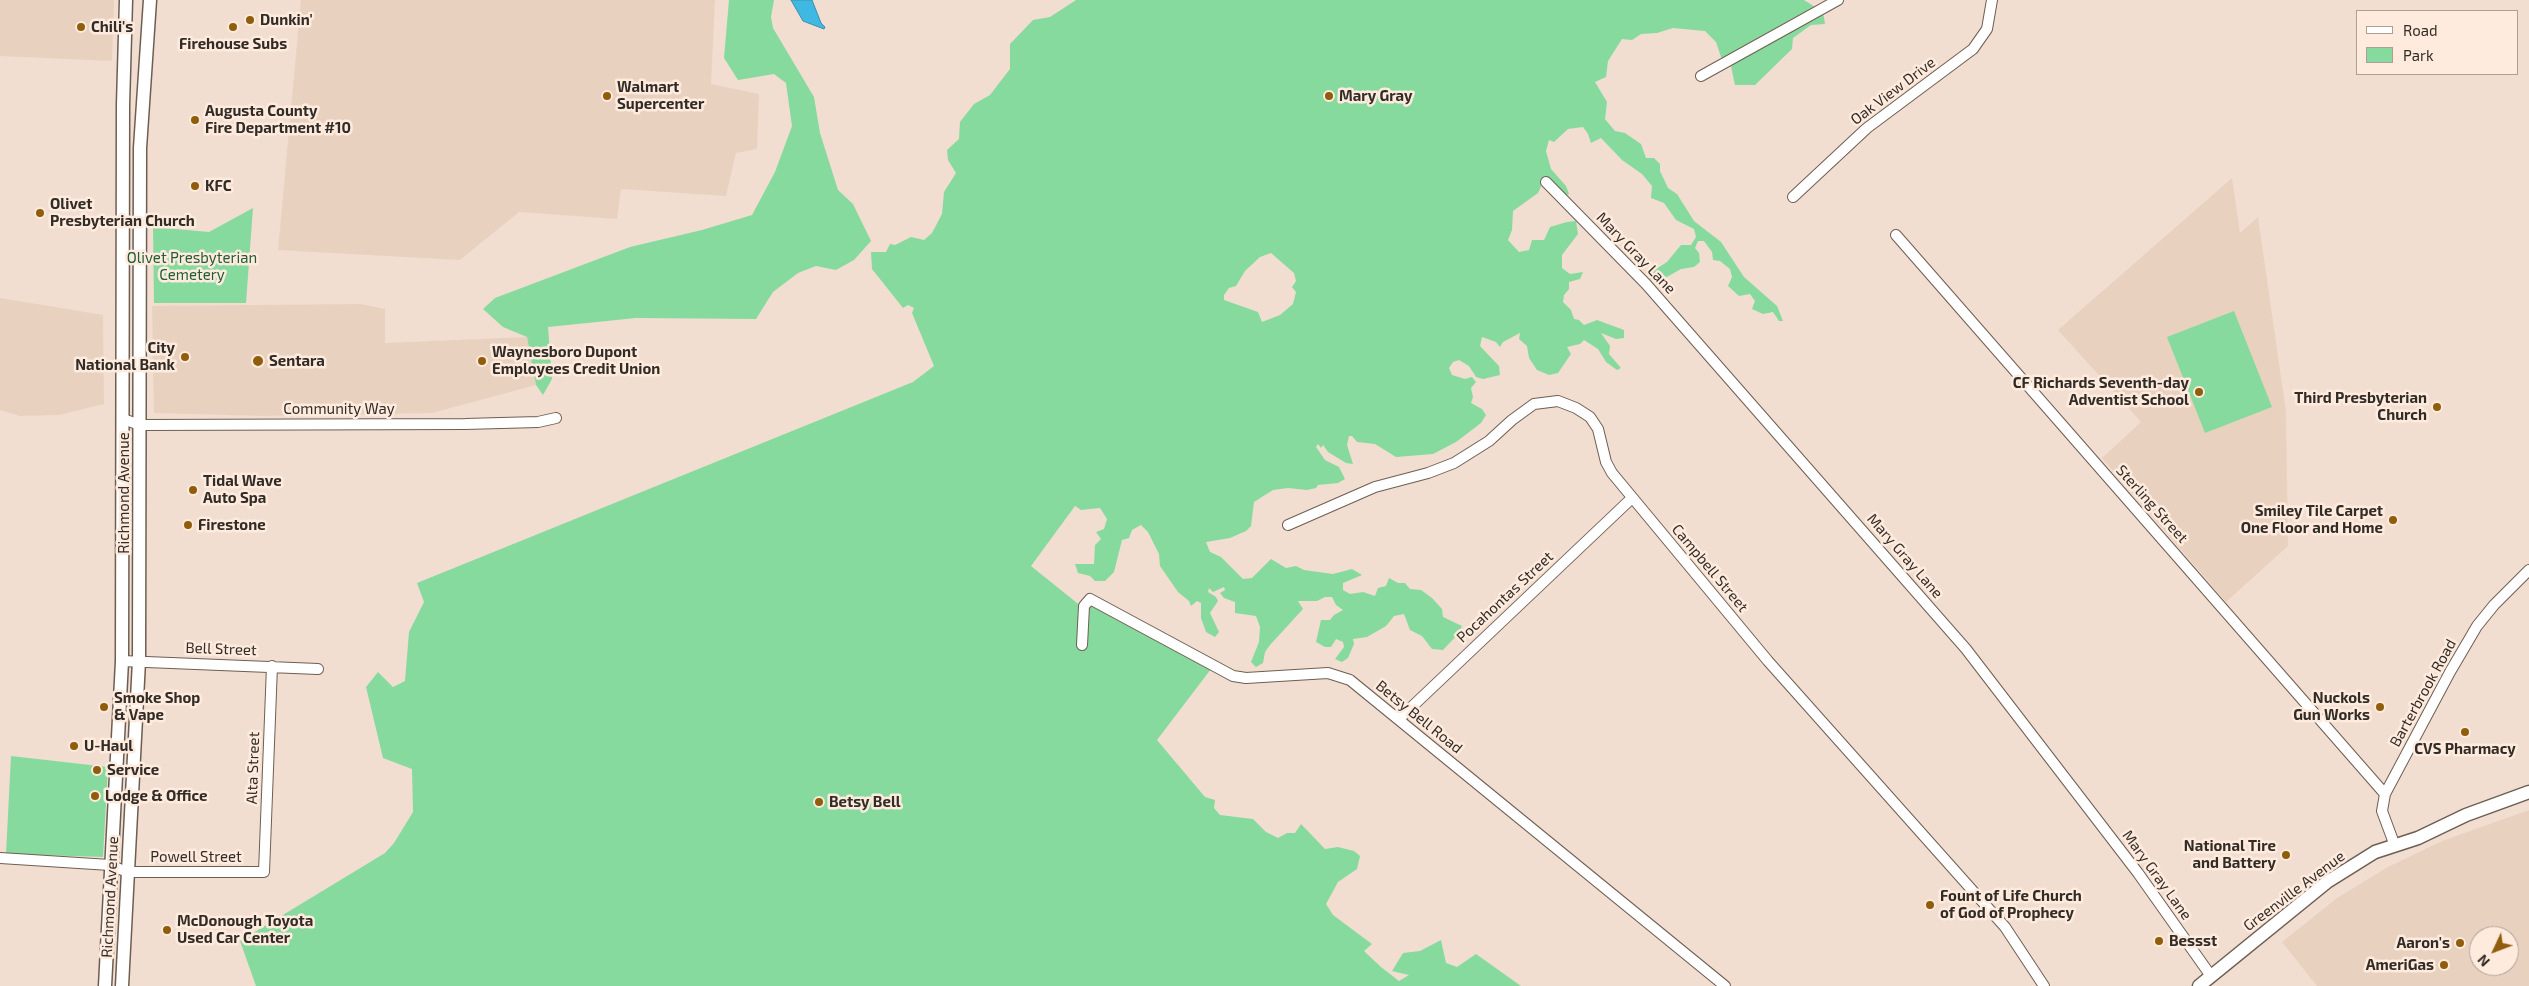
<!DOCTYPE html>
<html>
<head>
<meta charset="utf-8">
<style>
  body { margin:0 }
  #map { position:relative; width:2529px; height:986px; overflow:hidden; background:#f1ded1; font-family:"Exo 2",sans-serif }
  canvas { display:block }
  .legend { position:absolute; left:2356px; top:10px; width:162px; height:65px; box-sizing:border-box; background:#feebde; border:1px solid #ac9f95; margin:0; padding:6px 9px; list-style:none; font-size:15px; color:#322c27 }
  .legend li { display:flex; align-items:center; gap:10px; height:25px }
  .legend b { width:25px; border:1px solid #ac9f95 }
  .north { position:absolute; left:2469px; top:926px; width:50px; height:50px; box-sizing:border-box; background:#feebde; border:1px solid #ac9f95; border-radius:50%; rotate:227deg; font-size:14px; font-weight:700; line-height:20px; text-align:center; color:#322c27 }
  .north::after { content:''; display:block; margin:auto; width:18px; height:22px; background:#8f5d0c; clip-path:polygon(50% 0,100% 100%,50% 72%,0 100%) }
</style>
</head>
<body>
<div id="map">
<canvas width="2529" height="986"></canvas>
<ul class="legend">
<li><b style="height:6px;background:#fff"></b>Road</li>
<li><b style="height:14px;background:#87da9d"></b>Park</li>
</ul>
<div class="north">N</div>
</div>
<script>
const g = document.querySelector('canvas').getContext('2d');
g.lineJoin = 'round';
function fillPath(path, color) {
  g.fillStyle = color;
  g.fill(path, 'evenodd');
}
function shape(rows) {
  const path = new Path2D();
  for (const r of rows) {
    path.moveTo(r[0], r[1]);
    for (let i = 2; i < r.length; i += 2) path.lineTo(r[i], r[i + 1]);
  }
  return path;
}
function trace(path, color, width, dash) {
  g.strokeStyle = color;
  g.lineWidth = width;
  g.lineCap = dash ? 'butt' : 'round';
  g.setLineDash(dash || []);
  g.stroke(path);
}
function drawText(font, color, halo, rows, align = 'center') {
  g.font = font + ' "Exo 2",sans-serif';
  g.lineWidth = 5;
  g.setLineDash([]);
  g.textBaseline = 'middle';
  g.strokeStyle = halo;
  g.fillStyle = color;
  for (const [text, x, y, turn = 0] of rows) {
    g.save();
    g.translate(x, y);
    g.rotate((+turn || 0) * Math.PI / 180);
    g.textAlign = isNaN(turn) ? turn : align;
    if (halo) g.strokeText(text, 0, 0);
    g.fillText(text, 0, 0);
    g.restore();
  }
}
const built = shape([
  [0,0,114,0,112,61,0,56],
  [301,0,715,0,711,84,759,94,757,149,736,153,726,196,621,189,617,219,519,212,460,260,278,250],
  [2232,178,2240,233,2258,217,2286,412,2288,546,2226,602,2102,458,2141,422,2058,330],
  [0,298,103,315,104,404,59,415,20,416,0,410],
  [360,304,385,309,385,343,527,337,536,385,432,413,264,416,154,413,152,306],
  [2529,810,2529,986,2317,986,2282,942,2337,898,2386,868,2442,841],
  [2479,936,2509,936,2509,966,2479,966]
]);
const green = shape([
  [729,0,774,0,771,17,773,28,814,97,820,133,838,190,853,204,871,241,854,260,836,270,816,266,798,273,773,292,756,319,636,318,548,327,552,379,543,395,536,385,527,337,503,327,483,309,495,298,630,247,702,230,752,215,775,172,792,126,786,83,774,74,738,80,724,58],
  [1076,0,1804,0,1823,12,1825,24,1811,25,1793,38,1792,49,1755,85,1735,85,1731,66,1721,57,1716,42,1705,31,1673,28,1657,33,1641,34,1632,40,1622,39,1608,61,1606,77,1595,82,1607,102,1605,119,1615,131,1625,133,1641,144,1646,158,1654,158,1660,164,1660,171,1668,188,1677,194,1694,221,1721,242,1744,277,1777,306,1783,321,1779,321,1773,312,1763,314,1752,309,1755,301,1750,294,1739,296,1728,286,1732,277,1730,269,1720,261,1713,260,1712,252,1704,241,1698,241,1695,248,1699,253,1700,262,1694,267,1681,269,1656,283,1650,279,1653,271,1667,262,1681,245,1691,245,1696,237,1694,229,1676,220,1664,203,1651,198,1652,186,1642,174,1622,160,1601,138,1591,143,1588,134,1583,127,1568,129,1554,142,1549,140,1546,151,1551,169,1566,186,1569,194,1565,196,1544,180,1538,193,1513,211,1512,230,1508,240,1519,252,1529,250,1532,240,1544,240,1550,227,1567,222,1576,221,1578,234,1562,255,1562,268,1570,274,1583,272,1580,279,1569,282,1569,289,1564,295,1563,302,1571,310,1574,319,1579,320,1584,325,1597,320,1624,330,1624,338,1616,339,1601,333,1610,346,1609,354,1621,368,1617,370,1606,362,1598,349,1584,340,1580,344,1567,347,1571,354,1558,373,1549,375,1537,370,1529,358,1527,346,1519,339,1520,333,1503,342,1500,347,1496,342,1482,337,1480,346,1499,366,1500,375,1483,379,1476,377,1469,366,1459,360,1453,362,1449,368,1452,375,1465,379,1472,377,1476,382,1471,388,1473,397,1471,403,1482,409,1486,415,1481,423,1456,442,1433,454,1396,457,1375,444,1357,442,1352,436,1349,436,1347,445,1353,464,1346,463,1328,452,1323,445,1321,448,1318,444,1316,447,1325,460,1339,467,1345,479,1338,483,1318,485,1316,488,1307,490,1288,488,1273,490,1254,502,1251,526,1246,531,1230,538,1206,542,1210,552,1221,557,1243,579,1252,578,1271,559,1286,568,1296,566,1304,570,1333,574,1352,569,1362,575,1343,583,1343,590,1350,594,1363,592,1375,596,1378,588,1386,586,1389,578,1398,583,1405,583,1410,589,1421,590,1432,598,1442,609,1443,617,1462,626,1459,633,1443,650,1432,649,1422,636,1410,630,1404,614,1394,616,1386,626,1367,637,1353,639,1354,644,1348,658,1342,662,1335,659,1344,647,1343,642,1336,639,1331,647,1325,647,1316,642,1321,620,1330,620,1334,615,1343,610,1336,605,1332,597,1325,597,1317,601,1298,601,1303,609,1270,645,1265,652,1263,663,1256,667,1251,662,1259,642,1260,627,1256,616,1235,613,1235,602,1224,598,1220,593,1225,590,1224,587,1213,592,1209,588,1208,592,1216,597,1218,601,1210,613,1219,632,1215,637,1206,632,1201,618,1201,603,1197,601,1191,606,1189,601,1178,592,1160,566,1159,554,1148,532,1141,525,1132,530,1129,538,1122,540,1114,572,1105,581,1095,581,1090,576,1078,573,1075,564,1094,564,1095,545,1101,539,1096,532,1104,529,1107,519,1100,508,1081,510,1075,506,1031,566,1082,607,1093,606,1211,669,1157,740,1205,797,1215,800,1214,808,1220,815,1253,819,1266,832,1278,838,1287,833,1295,833,1301,824,1325,849,1338,847,1354,851,1360,856,1357,869,1338,882,1326,904,1333,915,1372,944,1364,951,1381,967,1399,981,1409,975,1392,971,1403,953,1420,951,1441,940,1446,963,1457,967,1476,954,1521,986,256,986,240,941,385,853,394,843,413,812,412,769,383,758,366,687,378,672,393,687,405,681,409,632,424,602,417,583,913,382,934,366,912,313,914,308,908,305,903,308,872,269,871,252,886,252,890,244,895,245,911,237,924,240,932,233,942,214,944,192,956,173,948,160,947,150,959,139,960,122,974,104,990,95,1010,69,1010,44,1033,20,1050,17],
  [1271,253,1294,273,1296,281,1292,287,1296,292,1293,304,1280,315,1262,322,1258,312,1224,300,1224,295,1229,288,1236,286,1245,271,1260,257],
  [253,208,246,303,154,303,153,227,209,232],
  [2234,311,2272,407,2205,433,2167,337],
  [11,756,108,767,103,857,6,854]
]);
const water = shape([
  [791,0,812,0,821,23,825,27,824,29,803,21,791,0]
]);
const minor = shape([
  [1701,76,1838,0],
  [1546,182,1646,284,1966,649,2138,873,2211,976],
  [1793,197,1867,128,1973,49,1987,29,1992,0],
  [1896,235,2385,794],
  [123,419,140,425,465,424,538,422,556,418],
  [1288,525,1375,487,1428,473,1454,463,1489,441,1512,420,1534,404,1558,401,1576,408,1590,417,1598,429,1606,462,1612,473,1768,661,2005,927,2044,986],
  [1082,645,1084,606,1090,599,1233,676,1246,678,1328,673,1350,680,1725,986],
  [122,661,318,669],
  [1399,719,1632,498],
  [2395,846,2382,811,2385,794,2450,672,2477,626,2494,605,2529,570],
  [0,858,110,865,127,872,264,872,272,666]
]);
const major = shape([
  [105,986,122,661,123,105,126,0],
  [122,986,139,661,140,148,150,0],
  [2199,986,2327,882,2375,852,2418,838,2466,815,2529,792]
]);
const markers = [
  [250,20,5,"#8f5d0c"],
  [81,27,5,"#8f5d0c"],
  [233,27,5,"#8f5d0c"],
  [607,96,5,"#8f5d0c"],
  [1329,96,5,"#8f5d0c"],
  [195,120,5,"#8f5d0c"],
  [195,186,5,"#8f5d0c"],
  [40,213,5,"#8f5d0c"],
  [185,357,5,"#8f5d0c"],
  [258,361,6,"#8f5d0c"],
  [482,361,5,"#8f5d0c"],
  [2199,392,5,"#8f5d0c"],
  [2437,407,5,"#8f5d0c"],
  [193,490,5,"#8f5d0c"],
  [2393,520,5,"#8f5d0c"],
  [188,525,5,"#8f5d0c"],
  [104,707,5,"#8f5d0c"],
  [2380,707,5,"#8f5d0c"],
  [2465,732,5,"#8f5d0c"],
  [74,746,5,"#8f5d0c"],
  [97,770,5,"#8f5d0c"],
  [95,796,5,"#8f5d0c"],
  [819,802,5,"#8f5d0c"],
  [2286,855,5,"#8f5d0c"],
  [1930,905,5,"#8f5d0c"],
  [167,930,5,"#8f5d0c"],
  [2159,941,5,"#8f5d0c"],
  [2460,943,5,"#8f5d0c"],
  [2444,965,5,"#8f5d0c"]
];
const poiNames = [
  ["Dunkin'",260,20],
  ["Chili's",91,27],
  ["Firehouse Subs",233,44,"center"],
  ["Walmart",617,87],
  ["Supercenter",617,104],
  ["Mary Gray",1339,96],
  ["Augusta County",205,111],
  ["Fire Department #10",205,128],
  ["KFC",205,186],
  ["Olivet",50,204],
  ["Presbyterian Church",50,221],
  ["City",175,348,"right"],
  ["National Bank",175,365,"right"],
  ["Waynesboro Dupont",492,352],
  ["Employees Credit Union",492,369],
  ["Sentara",269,361],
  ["CF Richards Seventh-day",2189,383,"right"],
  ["Adventist School",2189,400,"right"],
  ["Third Presbyterian",2427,398,"right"],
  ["Church",2427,415,"right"],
  ["Tidal Wave",203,481],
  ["Auto Spa",203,498],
  ["Smiley Tile Carpet",2383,511,"right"],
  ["One Floor and Home",2383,528,"right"],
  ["Firestone",198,525],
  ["Smoke Shop",114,698],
  ["& Vape",114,715],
  ["Nuckols",2370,698,"right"],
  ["Gun Works",2370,715,"right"],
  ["U-Haul",84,746],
  ["CVS Pharmacy",2465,749,"center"],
  ["Service",107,770],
  ["Lodge & Office",105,796],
  ["Betsy Bell",829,802],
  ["National Tire",2276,846,"right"],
  ["and Battery",2276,863,"right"],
  ["Fount of Life Church",1940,896],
  ["of God of Prophecy",1940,913],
  ["McDonough Toyota",177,921],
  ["Used Car Center",177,938],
  ["Bessst",2169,941],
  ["Aaron's",2450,943,"right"],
  ["AmeriGas",2434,965,"right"]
];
const streetNames = [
  ["Oak View Drive",1893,91,-37],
  ["Mary Gray Lane",1636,253,46],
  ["Community Way",339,409],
  ["Richmond Avenue",124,493,-90],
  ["Sterling Street",2152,504,48],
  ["Mary Gray Lane",1905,556,49],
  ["Campbell Street",1710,568,50],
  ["Pocahontas Street",1505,597,-43],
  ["Bell Street",221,649,2],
  ["Barterbrook Road",2423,693,-61],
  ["Betsy Bell Road",1419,717,39],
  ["Alta Street",253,768,-88],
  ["Powell Street",196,857],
  ["Mary Gray Lane",2157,875,54],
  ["Greenville Avenue",2294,891,-37],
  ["Richmond Avenue",110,897,-87]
];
const parkNames = [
  ["Olivet Presbyterian",192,258],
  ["Cemetery",192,275]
];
fillPath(built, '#e9d1bf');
fillPath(green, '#87da9d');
fillPath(water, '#40b9e2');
trace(water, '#3c8faa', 1);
trace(minor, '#6e5e52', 12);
trace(major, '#6e5e52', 15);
trace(minor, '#fff', 10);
trace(major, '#fff', 12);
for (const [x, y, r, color] of markers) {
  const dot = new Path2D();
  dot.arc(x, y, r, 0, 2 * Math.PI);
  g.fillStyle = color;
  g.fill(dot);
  trace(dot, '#feebde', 2);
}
drawText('bold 15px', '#322c27', '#feebde', poiNames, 'left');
drawText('15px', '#322c27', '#feebde', streetNames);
drawText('15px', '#215d36', '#feebde', parkNames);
</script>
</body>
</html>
